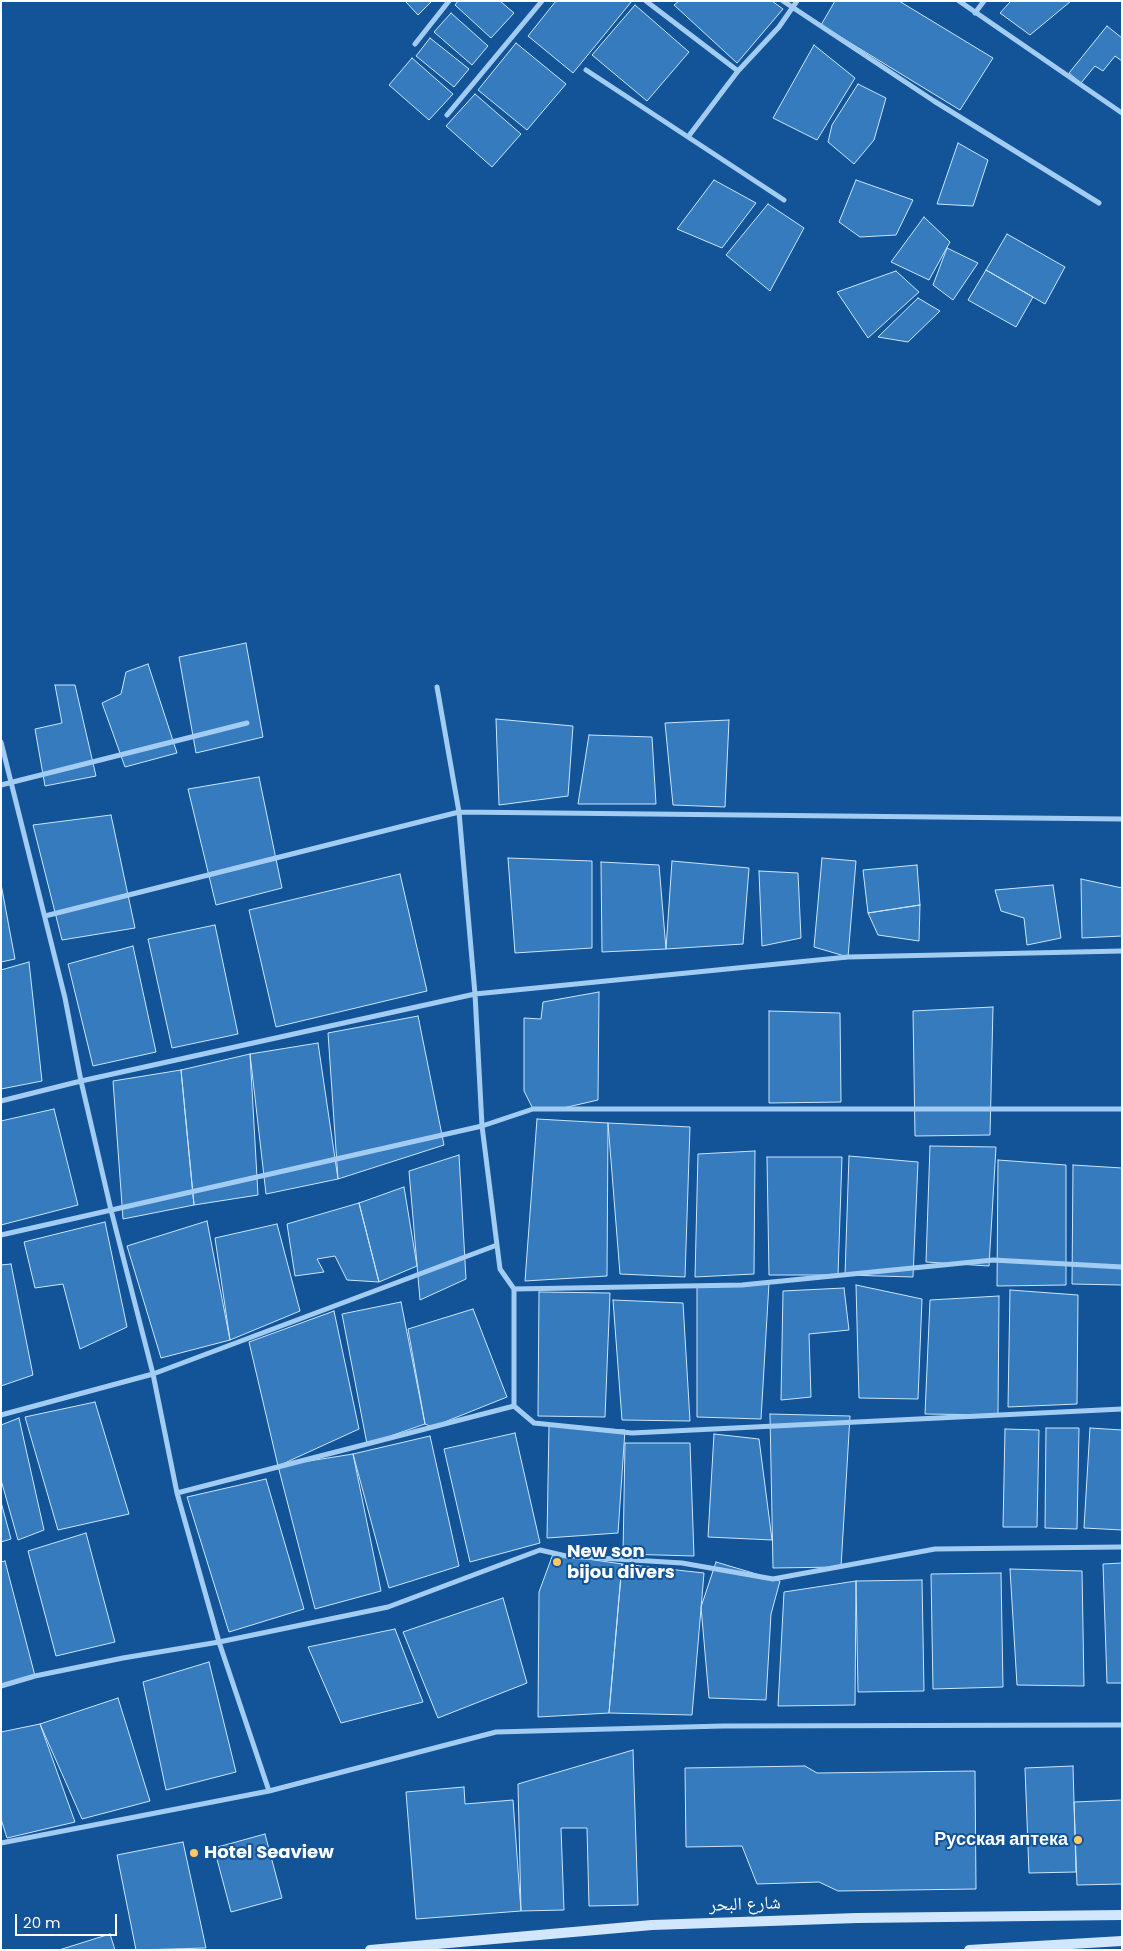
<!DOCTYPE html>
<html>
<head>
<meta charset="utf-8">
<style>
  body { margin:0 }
  #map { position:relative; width:1123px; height:1951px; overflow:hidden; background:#125497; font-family:Poppins,sans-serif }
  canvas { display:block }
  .frame { position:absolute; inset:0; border:2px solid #fff; pointer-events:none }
  .scale { position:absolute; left:15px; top:1914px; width:102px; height:22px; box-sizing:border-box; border:2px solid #fff; border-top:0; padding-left:6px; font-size:15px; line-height:18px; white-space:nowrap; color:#fff; -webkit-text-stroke:4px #125497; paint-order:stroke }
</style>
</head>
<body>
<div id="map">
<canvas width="1123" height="1951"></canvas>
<div class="frame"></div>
<div class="scale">20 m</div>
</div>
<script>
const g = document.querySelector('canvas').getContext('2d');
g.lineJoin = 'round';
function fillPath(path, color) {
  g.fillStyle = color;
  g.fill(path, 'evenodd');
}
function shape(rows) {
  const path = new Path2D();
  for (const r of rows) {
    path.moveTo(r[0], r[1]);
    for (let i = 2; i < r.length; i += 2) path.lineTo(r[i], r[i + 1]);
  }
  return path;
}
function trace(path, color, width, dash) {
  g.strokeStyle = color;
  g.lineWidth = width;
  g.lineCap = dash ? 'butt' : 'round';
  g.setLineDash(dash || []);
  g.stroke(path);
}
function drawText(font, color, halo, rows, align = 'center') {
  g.font = font + ' Poppins,"Noto Naskh Arabic",sans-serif';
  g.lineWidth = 4;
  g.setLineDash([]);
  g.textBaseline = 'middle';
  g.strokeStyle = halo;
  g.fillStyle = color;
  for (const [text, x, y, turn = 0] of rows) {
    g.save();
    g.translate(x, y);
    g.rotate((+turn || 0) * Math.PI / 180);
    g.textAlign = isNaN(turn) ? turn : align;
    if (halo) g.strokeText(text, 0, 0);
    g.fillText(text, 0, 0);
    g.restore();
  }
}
const building = shape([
  [405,1,432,1,418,15,405,1],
  [458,1,500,1,514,13,491,38,455,5,458,1],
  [556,1,632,1,573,73,528,36,556,1],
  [679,1,772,1,783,9,737,63,674,5,679,1],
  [835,1,899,1,993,58,960,110,821,25,835,1],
  [1011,1,1071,1,1030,35,1000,13,1011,1],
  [635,5,689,52,647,101,592,55,635,5],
  [451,13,488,46,472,65,434,32,451,13],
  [1107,26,1122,38,1122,61,1115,56,1103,71,1095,66,1081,83,1069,73,1107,26],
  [430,38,469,69,454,87,416,56,430,38],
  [516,43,566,84,527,130,478,90,516,43],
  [814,45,855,78,817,140,773,118,814,45],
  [412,58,453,94,429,120,389,85,412,58],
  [858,84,886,98,874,140,854,164,828,142,832,125,858,84],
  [475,94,521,134,492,167,446,126,475,94],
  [958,143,988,160,973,206,937,204,958,143],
  [714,180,756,203,722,248,677,229,714,180],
  [856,180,913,200,896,235,860,237,839,222,856,180],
  [768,204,804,228,770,291,726,255,768,204],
  [924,217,950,242,929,280,891,262,924,217],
  [1007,234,1065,267,1045,304,986,270,1007,234],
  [947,248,978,263,953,300,933,285,947,248],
  [986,270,1033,297,1016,327,968,300,986,270],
  [896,271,919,292,868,338,837,292,896,271],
  [918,298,940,311,908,342,878,337,918,298],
  [246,643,263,737,196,753,179,657,246,643],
  [148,664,177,753,125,767,102,703,121,694,126,672,148,664],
  [55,685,75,685,96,776,45,786,35,729,62,723,55,685],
  [496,719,573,726,568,796,499,805,496,719],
  [729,720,725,807,673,805,665,723,729,720],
  [589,735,652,737,656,804,578,804,589,735],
  [259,777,282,888,216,905,188,789,259,777],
  [111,815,135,928,62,940,33,825,111,815],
  [508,858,592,861,592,948,515,953,508,858],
  [822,858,856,861,848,957,814,947,822,858],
  [672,861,749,868,743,944,666,949,672,861],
  [601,862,659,865,666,949,602,952,601,862],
  [917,865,920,905,868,913,863,870,917,865],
  [759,871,798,873,801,938,762,946,759,871],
  [400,874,427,991,276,1027,249,910,400,874],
  [1081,879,1122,888,1122,936,1082,938,1081,879],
  [1,884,15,959,1,962,1,884],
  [1053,885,1061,938,1027,945,1024,918,1001,911,995,890,1053,885],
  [920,905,919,941,878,935,868,913,920,905],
  [215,925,238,1034,172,1048,148,939,215,925],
  [133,946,156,1052,93,1066,68,964,133,946],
  [29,962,42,1081,1,1089,1,970,29,962],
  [599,992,598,1100,559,1109,533,1109,524,1091,524,1018,541,1019,543,1002,599,992],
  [993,1007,990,1135,915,1136,913,1011,993,1007],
  [769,1011,840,1013,841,1102,769,1103,769,1011],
  [418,1016,444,1145,338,1179,328,1033,418,1016],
  [318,1043,338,1179,266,1194,250,1054,318,1043],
  [250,1054,258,1195,194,1205,181,1070,250,1054],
  [181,1070,194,1205,123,1219,113,1081,181,1070],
  [54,1109,78,1205,1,1225,1,1121,54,1109],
  [537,1119,608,1123,607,1276,525,1281,537,1119],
  [608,1123,690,1127,685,1277,620,1274,608,1123],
  [930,1146,996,1147,989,1266,926,1262,930,1146],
  [755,1151,754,1274,695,1277,698,1154,755,1151],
  [459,1155,466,1279,420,1300,409,1171,459,1155],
  [849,1156,918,1162,913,1277,845,1275,849,1156],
  [767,1157,842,1157,838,1275,769,1275,767,1157],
  [998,1160,1066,1165,1066,1285,997,1286,998,1160],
  [1073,1165,1122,1168,1122,1285,1072,1284,1073,1165],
  [404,1187,417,1266,379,1282,359,1203,404,1187],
  [359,1203,379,1282,347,1280,335,1256,317,1259,324,1272,295,1276,287,1224,359,1203],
  [207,1221,230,1340,161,1358,127,1246,207,1221],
  [105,1222,127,1327,80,1349,63,1284,35,1288,24,1242,105,1222],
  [277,1224,300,1311,230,1340,215,1238,277,1224],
  [11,1264,33,1375,1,1386,1,1265,11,1264],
  [769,1283,761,1419,697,1417,697,1287,769,1283],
  [856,1285,922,1299,918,1399,859,1398,856,1285],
  [844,1288,849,1330,809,1334,811,1397,781,1400,783,1291,844,1288],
  [1010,1290,1078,1295,1077,1404,1008,1407,1010,1290],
  [539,1292,610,1293,605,1417,538,1416,539,1292],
  [999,1296,998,1415,925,1414,930,1300,999,1296],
  [613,1300,683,1303,690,1421,622,1420,613,1300],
  [401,1302,425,1424,367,1444,342,1314,401,1302],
  [473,1309,507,1397,432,1427,425,1424,408,1329,473,1309],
  [334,1311,359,1429,278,1466,249,1342,334,1311],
  [95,1402,129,1514,58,1530,25,1417,95,1402],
  [770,1414,850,1416,841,1567,773,1568,770,1414],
  [19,1418,44,1530,18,1540,1,1480,1,1425,19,1418],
  [549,1426,625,1430,618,1533,547,1538,549,1426],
  [1046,1428,1079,1428,1077,1529,1045,1528,1046,1428],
  [1090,1428,1122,1430,1122,1530,1084,1528,1090,1428],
  [1005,1429,1039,1430,1037,1527,1003,1527,1005,1429],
  [515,1433,540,1543,470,1562,444,1449,515,1433],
  [714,1434,759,1439,772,1540,708,1537,714,1434],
  [430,1436,459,1566,389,1588,353,1454,430,1436],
  [625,1443,690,1443,694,1556,623,1554,625,1443],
  [353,1454,381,1591,315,1609,278,1466,353,1454],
  [266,1479,304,1609,229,1632,187,1497,266,1479],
  [1,1502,11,1539,1,1542,1,1502],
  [86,1533,115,1642,56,1656,28,1551,86,1533],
  [553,1554,622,1564,609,1713,538,1717,539,1592,553,1554],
  [5,1561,35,1676,1,1686,1,1562,5,1561],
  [716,1562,780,1581,771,1614,766,1700,709,1698,701,1607,716,1562],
  [1122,1563,1122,1683,1107,1683,1103,1564,1122,1563],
  [622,1564,704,1573,692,1715,609,1713,622,1564],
  [1010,1569,1082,1571,1084,1686,1017,1685,1010,1569],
  [1001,1573,1003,1687,933,1689,931,1574,1001,1573],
  [922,1580,924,1691,858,1692,856,1581,922,1580],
  [856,1581,855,1705,778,1706,784,1592,856,1581],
  [503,1598,527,1683,438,1718,403,1632,503,1598],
  [395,1629,423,1702,341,1723,308,1647,395,1629],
  [209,1662,236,1772,166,1790,143,1682,209,1662],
  [118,1698,150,1801,82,1819,40,1724,118,1698],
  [40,1724,75,1822,7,1838,1,1819,1,1732,40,1724],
  [633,1750,638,1905,589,1906,587,1828,561,1828,564,1910,521,1911,518,1784,633,1750],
  [805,1766,817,1773,975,1771,976,1889,838,1891,819,1882,757,1884,742,1846,686,1847,685,1768,805,1766],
  [1073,1766,1076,1872,1029,1873,1025,1768,1073,1766],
  [464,1787,465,1804,513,1800,521,1911,416,1919,406,1792,464,1787],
  [1122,1800,1122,1884,1077,1885,1074,1802,1122,1800],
  [265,1834,282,1898,231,1912,214,1848,265,1834],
  [183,1842,206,1948,136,1950,117,1855,183,1842],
  [110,1934,115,1950,59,1950,110,1934]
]);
const street = shape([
  [646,1,738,71],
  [783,1,934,101,1099,203],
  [959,1,1122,113],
  [975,13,984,1],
  [415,44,449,1],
  [586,70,784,200],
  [447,115,542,1],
  [688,137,738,71,779,27,797,1],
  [437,687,459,812,475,994,482,1126,500,1269,514,1289,514,1406],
  [1,742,65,998,81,1081,111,1210,153,1374,177,1493,219,1642,269,1791],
  [1,785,247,723],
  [45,916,459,812,1122,819],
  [1,1101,81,1081,475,994,848,957,1122,951],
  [1,1235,482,1126,533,1109,1122,1109],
  [514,1289,742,1285,993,1260,1122,1267],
  [1,1415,153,1374,497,1245],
  [177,1493,514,1406,534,1423,632,1433,1122,1409],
  [1,1686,35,1676,123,1658,219,1642,388,1607,540,1550,566,1556,682,1563,773,1579,935,1549,1122,1547],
  [1,1843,269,1791,496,1732,723,1726,1122,1725]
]);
const secondary = shape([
  [370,1950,652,1925,857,1918,1122,1915],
  [969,1950,1122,1941]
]);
const markers = [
  [557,1562,5,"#ffc965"],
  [1078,1840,5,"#ffc965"],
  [194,1853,5,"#ffc965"]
];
const poiNames = [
  ["New son",567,1552],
  ["bijou divers",567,1573],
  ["Русская аптека",1068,1840,"right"],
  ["Hotel Seaview",204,1853]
];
const streetNames = [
  ["شارع البحر",745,1905,-2]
];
fillPath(building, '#357bbe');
trace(building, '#cbe5fd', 1);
trace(street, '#a3ccf3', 5);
trace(secondary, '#d2e7fd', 10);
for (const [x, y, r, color] of markers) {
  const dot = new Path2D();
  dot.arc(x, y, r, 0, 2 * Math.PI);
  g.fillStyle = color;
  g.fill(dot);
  trace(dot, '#125497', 2);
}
drawText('bold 18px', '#fff', '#125497', poiNames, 'left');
drawText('18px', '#fff', '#125497', streetNames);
</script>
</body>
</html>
